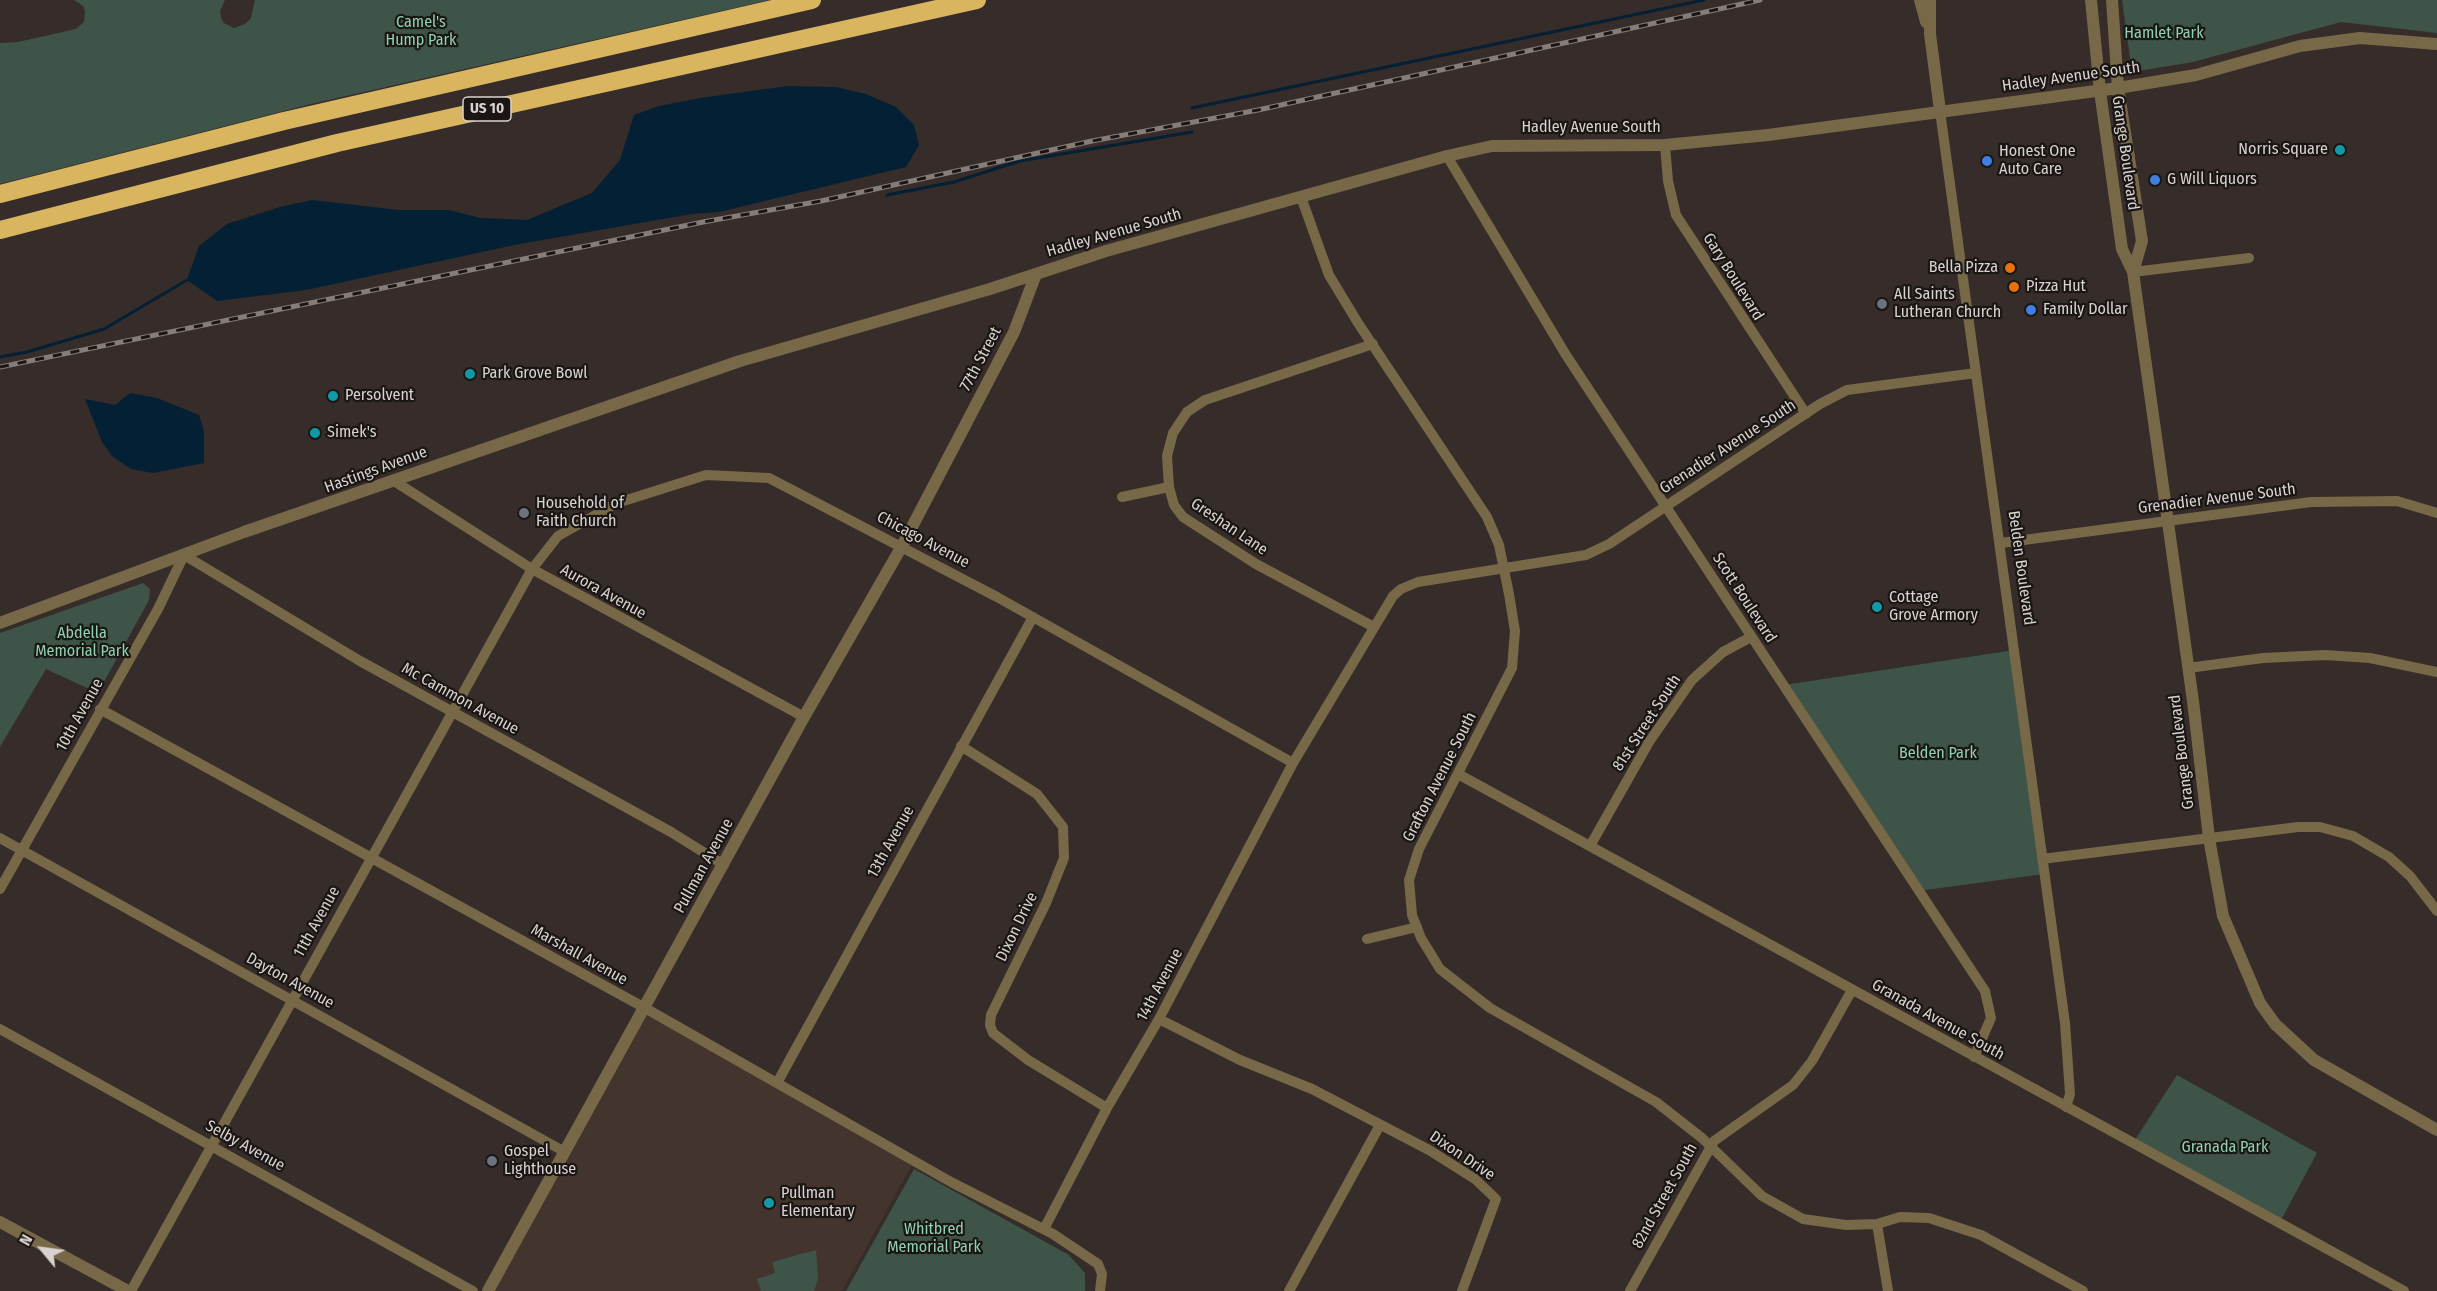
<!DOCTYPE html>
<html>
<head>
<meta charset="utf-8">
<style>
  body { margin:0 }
  #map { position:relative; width:2437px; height:1291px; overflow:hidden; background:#362c29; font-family:"Fira Sans Condensed",sans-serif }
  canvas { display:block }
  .north { position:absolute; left:12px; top:1219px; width:60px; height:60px; -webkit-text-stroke:4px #1a1614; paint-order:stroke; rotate:299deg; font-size:16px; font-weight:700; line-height:24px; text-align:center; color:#d9d2d0 }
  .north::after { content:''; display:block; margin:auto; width:21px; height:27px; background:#d9d2d0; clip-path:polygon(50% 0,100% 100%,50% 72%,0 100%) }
</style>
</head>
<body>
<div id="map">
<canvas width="2437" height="1291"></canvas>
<div class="north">N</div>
</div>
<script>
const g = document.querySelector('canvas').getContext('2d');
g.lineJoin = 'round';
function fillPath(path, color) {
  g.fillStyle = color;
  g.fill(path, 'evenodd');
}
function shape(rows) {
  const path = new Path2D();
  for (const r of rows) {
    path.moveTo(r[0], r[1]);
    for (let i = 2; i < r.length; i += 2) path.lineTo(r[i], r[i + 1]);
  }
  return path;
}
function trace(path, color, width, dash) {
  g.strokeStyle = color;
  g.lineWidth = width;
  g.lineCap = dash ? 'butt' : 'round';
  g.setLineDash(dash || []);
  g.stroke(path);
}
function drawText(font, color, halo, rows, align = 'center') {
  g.font = font + ' "Fira Sans Condensed",sans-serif';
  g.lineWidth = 4.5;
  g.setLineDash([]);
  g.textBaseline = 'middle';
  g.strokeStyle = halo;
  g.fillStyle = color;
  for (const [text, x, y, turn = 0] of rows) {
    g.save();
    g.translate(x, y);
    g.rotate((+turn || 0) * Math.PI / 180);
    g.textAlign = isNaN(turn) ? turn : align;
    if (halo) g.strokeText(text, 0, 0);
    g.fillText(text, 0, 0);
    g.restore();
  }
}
const built = shape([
  [645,1008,914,1161,842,1291,488,1291]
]);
const green = shape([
  [74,0,225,0,220,11,221,18,224,23,234,28,245,24,251,18,255,0,770,0,311,104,0,184,0,43,18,42,76,29,84,22,85,11,83,6],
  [2122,0,2437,0,2437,33,2341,22,2193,62,2132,72],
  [143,583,150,589,149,600,98,693,46,669,0,747,0,633],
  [2015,650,2044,874,1918,891,1784,685],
  [2177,1075,2317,1153,2279,1224,2133,1143],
  [914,1169,1069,1255,1085,1273,1085,1291,846,1291],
  [816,1250,818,1279,814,1291,761,1291,757,1279,775,1273,772,1262]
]);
const water = shape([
  [788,86,836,87,866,94,896,107,914,125,919,145,906,167,719,212,692,214,519,244,306,290,217,301,187,280,199,246,227,224,280,207,312,200,399,210,449,210,481,218,527,220,592,193,620,160,634,115,659,106,700,98],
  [130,393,157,398,199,415,204,431,204,463,153,473,131,469,112,456,102,442,85,399,115,405]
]);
const stream = shape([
  [1192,108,1704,0],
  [887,195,954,182,1020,161,1192,132],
  [0,357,27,352,104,329,187,280]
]);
const minor = shape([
  [1940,111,2065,1023,2070,1094,2066,1107],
  [1665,145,1668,181,1676,215,1806,414],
  [1447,156,1566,355,1985,991,1991,1018,1974,1057],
  [1301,197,1329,275,1358,323,1487,517,1499,545,1509,594,1515,631,1512,668,1419,849,1409,880,1412,915,1421,938,1440,969,1490,1008,1656,1102,1702,1138,1762,1196,1803,1219,1846,1225,1877,1224,1900,1217,1929,1218,1981,1235,2083,1291],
  [2133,272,2249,258],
  [394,481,532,569,804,717],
  [1122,497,1169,487],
  [2001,543,2311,502,2397,501,2437,513],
  [1372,626,1256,564,1183,517,1174,505,1169,487,1167,456,1173,433,1187,412,1205,400,1373,344],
  [2188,668,2263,658,2325,655,2370,658,2437,672],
  [100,709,645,1008,951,1182,1053,1234,1098,1264,1102,1274,1100,1291],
  [961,746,1037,794,1063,827,1064,858,1046,903,991,1015,990,1025,993,1033,1028,1060,1107,1108],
  [1458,774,2404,1291],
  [0,838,565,1152],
  [1590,846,1649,742,1692,680,1723,652,1751,637],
  [2042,859,2298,827,2320,827,2353,836,2389,857,2410,876,2437,911],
  [0,889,158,609,184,555,360,661,671,832,724,865],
  [1367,939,1417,927],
  [1159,1019,1240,1060,1312,1089,1429,1150,1475,1179,1496,1199,1462,1291],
  [0,1029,473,1291],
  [777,1083,1033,617],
  [1877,1224,1888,1291],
  [1044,1229,1107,1108,1159,1019,1293,763,1393,596,1401,589,1418,582,1586,555,1609,544,1820,404,1847,390,1976,373],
  [131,1291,532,569,558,536,617,503,706,475,769,478,997,597,1293,763],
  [1289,1291,1380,1125],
  [1630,1291,1714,1141,1793,1085,1812,1061,1852,990]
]);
const tertiary = shape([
  [1920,0,1926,22],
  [1930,0,1930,34,1940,111],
  [2091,0,2100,91,2122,249,2133,272,2193,701,2209,838,2223,916,2260,1003,2275,1024,2314,1060,2437,1130],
  [2112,0,2118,88,2142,241,2133,272],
  [0,623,244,532,740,361,990,289,1106,251,1447,156,1492,146,1665,145,1768,135,2118,88,2196,75,2300,46,2360,38,2437,44],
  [0,1222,128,1291],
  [488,1291,804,717,902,546,1014,332,1036,274]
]);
const motorway = shape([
  [0,194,284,121,812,0],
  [0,230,337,143,977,0]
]);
const rail = shape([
  [0,367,703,222,821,201,1092,141,1258,110,1760,0]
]);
const markers = [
  [2340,150,6,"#0f9aa8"],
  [1987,161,6,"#3f7fe0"],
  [2155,180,6,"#3f7fe0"],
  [2010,268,6,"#e8710a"],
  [2014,287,6,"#e8710a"],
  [1882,304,6,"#6b7280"],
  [2031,310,6,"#3f7fe0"],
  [470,374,6,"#0f9aa8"],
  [333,396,6,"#0f9aa8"],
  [315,433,6,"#0f9aa8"],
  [524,513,6,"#6b7280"],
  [1877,607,6,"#0f9aa8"],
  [492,1161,6,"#6b7280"],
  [769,1203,6,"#0f9aa8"]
];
const shields = [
  [487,109,48]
];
const shieldNames = [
  ["US 10",487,109]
];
const parkNames = [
  ["Camel's",421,23],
  ["Hump Park",421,41],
  ["Hamlet Park",2164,34],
  ["Abdella",82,634],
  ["Memorial Park",82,652],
  ["Belden Park",1938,754],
  ["Granada Park",2225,1148],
  ["Whitbred",934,1230],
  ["Memorial Park",934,1248]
];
const streetNames = [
  ["Hadley Avenue South",2071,77,-8],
  ["Hadley Avenue South",1591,128],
  ["Grange Boulevard",2125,153,82],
  ["Hadley Avenue South",1114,233,-16],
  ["Gary Boulevard",1733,277,58],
  ["77th Street",981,359,-62],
  ["Grenadier Avenue South",1728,447,-33],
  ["Hastings Avenue",376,470,-20],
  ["Grenadier Avenue South",2217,499,-7],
  ["Greshan Lane",1229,527,34],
  ["Chicago Avenue",923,540,28],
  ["Belden Boulevard",2021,568,82],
  ["Aurora Avenue",603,592,29],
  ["Scott Boulevard",1744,598,57],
  ["Mc Cammon Avenue",460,699,29],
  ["10th Avenue",80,715,-61],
  ["81st Street South",1647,723,-57],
  ["Grange Boulevard",2182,752,-97],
  ["Grafton Avenue South",1440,777,-63],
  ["13th Avenue",891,842,-61],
  ["Pullman Avenue",704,866,-61],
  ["11th Avenue",317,922,-61],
  ["Dixon Drive",1017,927,-64],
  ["Marshall Avenue",579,955,29],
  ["Dayton Avenue",290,981,29],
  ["14th Avenue",1160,985,-62],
  ["Granada Avenue South",1938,1020,29],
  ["Selby Avenue",245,1146,29],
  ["Dixon Drive",1462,1156,34],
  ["82nd Street South",1665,1196,-61]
];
const poiNames = [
  ["Norris Square",2328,150,"right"],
  ["Honest One",1999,152],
  ["Auto Care",1999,170],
  ["G Will Liquors",2167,180],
  ["Bella Pizza",1998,268,"right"],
  ["Pizza Hut",2026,287],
  ["All Saints",1894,295],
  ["Lutheran Church",1894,313],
  ["Family Dollar",2043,310],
  ["Park Grove Bowl",482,374],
  ["Persolvent",345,396],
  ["Simek's",327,433],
  ["Household of",536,504],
  ["Faith Church",536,522],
  ["Cottage",1889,598],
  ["Grove Armory",1889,616],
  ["Gospel",504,1152],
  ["Lighthouse",504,1170],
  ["Pullman",781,1194],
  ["Elementary",781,1212]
];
fillPath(built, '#44342e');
fillPath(green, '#3e5448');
fillPath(water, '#042035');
trace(stream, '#042035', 3);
trace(minor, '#776847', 10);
trace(tertiary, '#776847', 12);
trace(motorway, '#dab560', 18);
trace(rail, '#867d7b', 5);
trace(rail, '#1a1614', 3, [9]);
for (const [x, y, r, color] of markers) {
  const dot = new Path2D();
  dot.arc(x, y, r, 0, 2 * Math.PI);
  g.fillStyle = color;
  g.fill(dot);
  trace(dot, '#1a1614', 2);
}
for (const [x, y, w] of shields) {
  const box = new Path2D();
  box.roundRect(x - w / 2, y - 12, w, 24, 4.5);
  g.fillStyle = '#1a1614';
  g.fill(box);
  trace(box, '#d9d2d0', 1.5);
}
drawText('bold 15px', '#d9d2d0', null, shieldNames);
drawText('16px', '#8fd1b0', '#1a1614', parkNames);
drawText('16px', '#d9d2d0', '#1a1614', streetNames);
drawText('16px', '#d9d2d0', '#1a1614', poiNames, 'left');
</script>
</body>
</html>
